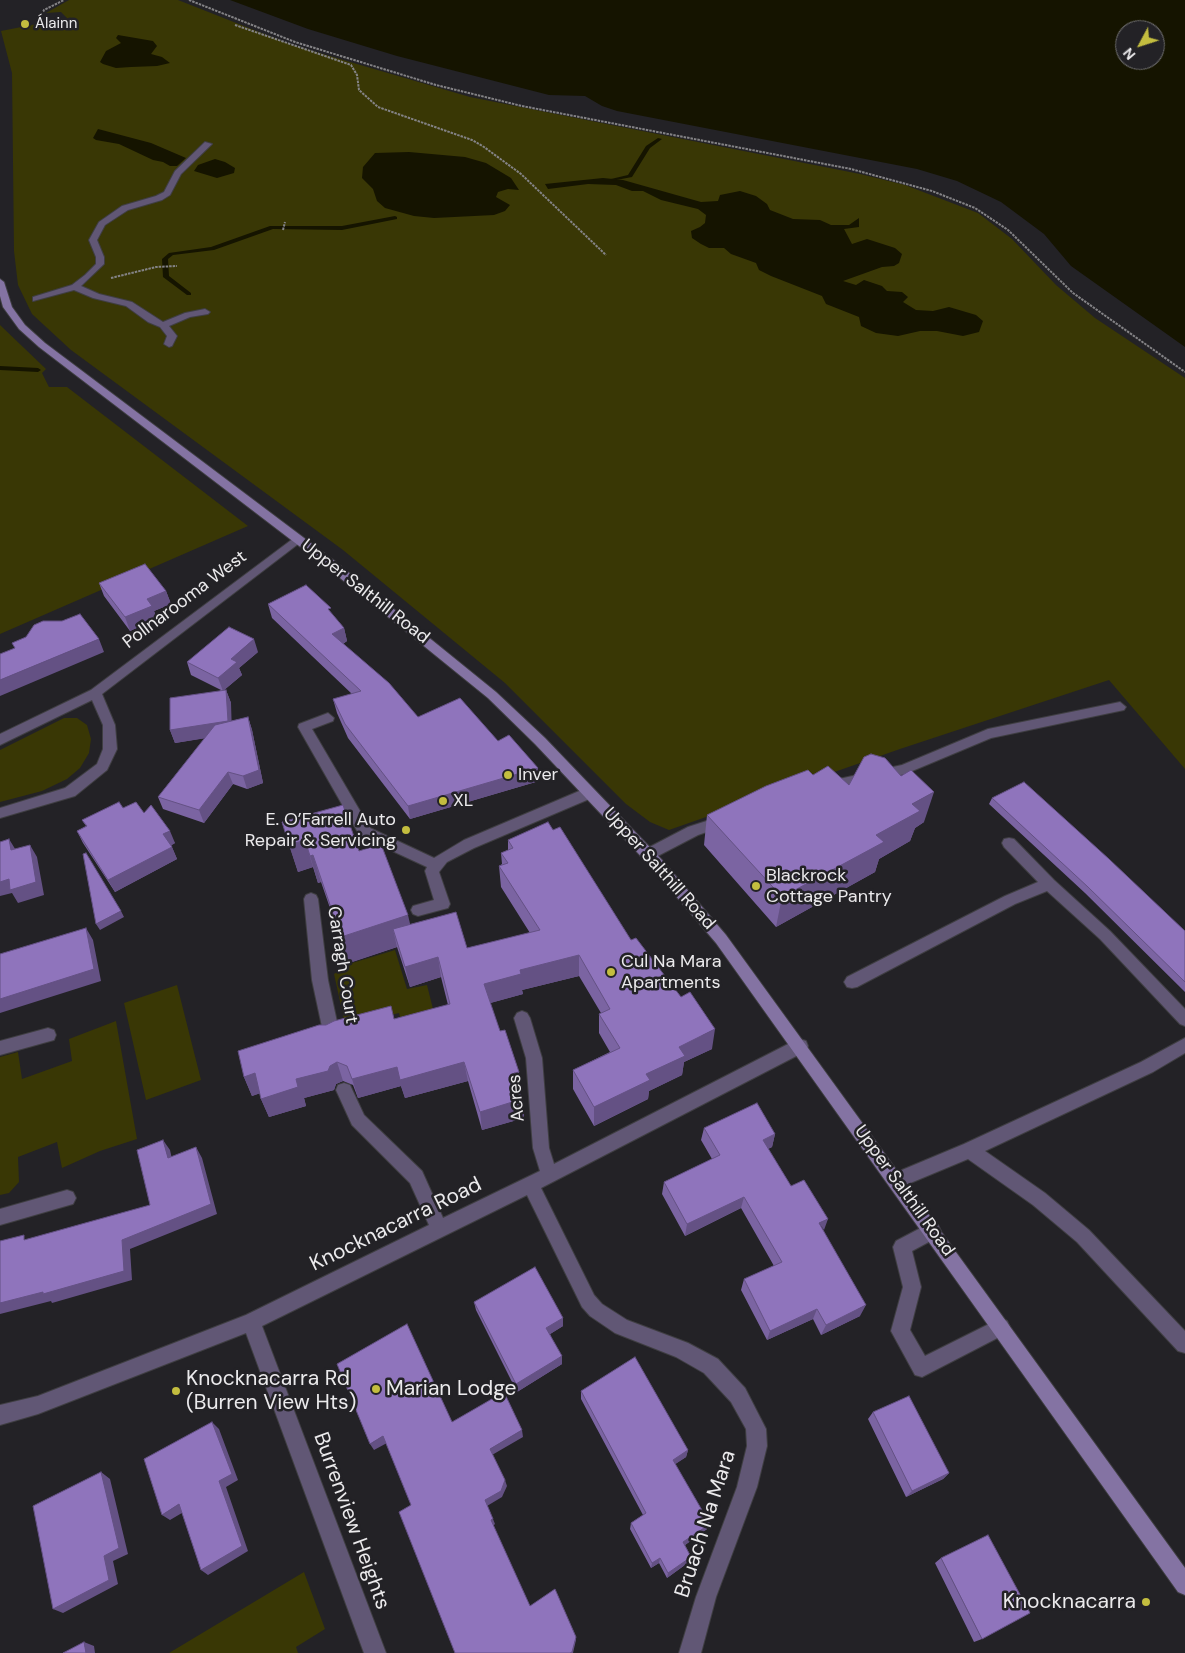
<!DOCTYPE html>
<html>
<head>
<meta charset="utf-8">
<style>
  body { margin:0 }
  #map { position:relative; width:1185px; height:1653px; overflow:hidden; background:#232226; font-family:"DM Sans",sans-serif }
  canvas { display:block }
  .north { position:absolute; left:1115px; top:20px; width:50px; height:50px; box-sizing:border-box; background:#232226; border:1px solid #737275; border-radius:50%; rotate:230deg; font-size:14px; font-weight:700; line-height:20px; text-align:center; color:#ebeaec }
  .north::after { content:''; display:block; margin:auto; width:18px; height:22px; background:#c3bd3f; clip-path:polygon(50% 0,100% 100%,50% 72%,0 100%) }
</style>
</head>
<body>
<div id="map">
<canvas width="1185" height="1653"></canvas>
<div class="north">N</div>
</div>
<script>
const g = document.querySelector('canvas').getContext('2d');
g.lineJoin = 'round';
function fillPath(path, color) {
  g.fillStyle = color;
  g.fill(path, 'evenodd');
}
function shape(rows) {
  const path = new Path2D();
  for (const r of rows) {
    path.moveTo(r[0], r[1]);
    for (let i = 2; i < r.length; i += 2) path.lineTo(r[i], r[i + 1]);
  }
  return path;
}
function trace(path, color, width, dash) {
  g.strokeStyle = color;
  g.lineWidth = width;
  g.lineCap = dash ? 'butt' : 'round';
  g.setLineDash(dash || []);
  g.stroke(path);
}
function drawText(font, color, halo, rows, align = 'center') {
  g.font = font + ' "DM Sans",sans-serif';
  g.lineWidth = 5;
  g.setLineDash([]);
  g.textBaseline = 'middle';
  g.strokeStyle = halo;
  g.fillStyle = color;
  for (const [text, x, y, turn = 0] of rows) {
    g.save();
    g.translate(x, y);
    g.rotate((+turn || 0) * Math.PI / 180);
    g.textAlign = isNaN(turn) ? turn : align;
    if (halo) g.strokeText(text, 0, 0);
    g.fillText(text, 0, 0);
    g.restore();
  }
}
const green = shape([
  [69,0,178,0,292,45,470,97,860,174,905,185,978,213,1012,239,1056,285,1095,318,1185,378,1185,769,1109,680,900,749,669,830,650,822,626,804,505,683,343,550,71,350,32,314,18,285,14,251,12,73,1,31,67,18,61,12,46,13],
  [0,325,46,369,42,373,49,387,67,387,248,526,0,634],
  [64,718,77,718,87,725,91,739,89,753,80,768,67,779,42,791,0,802,0,750],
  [395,950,407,989,427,985,434,1013,401,1022,399,1013,354,1024,347,1033,334,974,349,964],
  [177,985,201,1080,146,1100,124,1003],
  [116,1021,137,1139,100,1151,62,1168,57,1142,18,1157,19,1182,9,1193,0,1195,0,1057,18,1052,22,1079,72,1061,69,1039],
  [304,1572,325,1629,296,1647,298,1653,169,1653]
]);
const water = shape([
  [230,0,1185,0,1185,347,1071,266,1044,234,1001,202,957,181,917,169,617,111,602,106,585,96,549,95,397,56,308,29],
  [1125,30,1155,30,1155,60,1125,60],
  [118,35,153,41,157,46,151,54,162,57,170,63,157,66,131,67,116,68,103,64,100,62,106,51,121,43,116,38],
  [98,129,151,143,186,158,177,166,170,166,163,162,153,160,119,144,96,140,93,138],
  [409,152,465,157,486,163,511,178,519,190,508,189,498,192,496,197,510,205,505,211,494,215,434,218,414,216,385,208,377,201,373,189,362,178,363,167,375,153],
  [215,159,225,162,235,168,234,173,217,178,194,171,198,165],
  [603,178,623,180,701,202,718,201,720,195,740,191,756,196,767,204,770,210,793,219,820,220,831,225,849,225,859,218,859,227,844,229,852,244,867,239,895,248,902,254,899,263,894,266,882,267,843,281,856,285,864,280,882,286,887,291,902,292,908,297,903,302,916,310,933,311,949,307,976,315,983,321,979,332,963,336,937,331,920,331,898,336,876,333,861,326,859,317,826,304,822,296,771,276,759,270,756,263,731,254,724,248,709,248,701,244,692,238,691,231,700,227,705,223,706,215,698,209,661,200,643,191,632,191,616,185,588,184,548,189,545,184]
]);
const stream = shape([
  [658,138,662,139,650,148,632,177,611,181,611,179,628,175,646,146,658,138],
  [395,216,397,217,397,219,342,230,273,229,214,250,173,255,168,259,169,276,191,293,191,295,187,295,163,277,162,259,169,253,211,247,270,226,342,226,395,216],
  [0,366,38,368,41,370,38,372,0,370,0,366]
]);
const path = shape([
  [189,0,295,42,436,85,522,106,851,169,932,191,975,208,1008,230,1073,293,1185,372],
  [40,18,44,10,64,0],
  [235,25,351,65,357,75,359,90,378,107,472,140,484,147,521,174,606,255],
  [283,230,285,222],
  [111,278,156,267,177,266]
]);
const service = shape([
  [205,142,212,144,181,174,170,195,162,200,128,210,105,225,97,240,104,257,104,264,81,286,99,294,132,302,163,322,185,313,205,309,210,312,208,314,190,317,169,326,177,336,172,346,169,347,164,344,167,336,160,327,148,322,126,306,93,298,74,290,33,301,33,297,72,285,85,275,96,264,96,257,89,240,99,222,122,206,156,196,164,192,175,171,205,142],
  [1120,702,1126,707,1124,710,991,738,905,774,830,791,823,786,830,781,902,765,988,729,1120,702],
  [328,713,334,718,333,721,312,729,370,828,434,858,464,840,584,789,589,788,596,793,594,797,474,848,447,862,439,872,450,904,448,908,418,916,413,914,411,910,413,906,434,900,425,871,427,867,360,836,298,727,299,724,328,713],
  [722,816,727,817,729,821,727,825,698,835,652,859,647,861,642,859,640,855,642,851,688,827,722,816],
  [1009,838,1014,839,1054,880,1110,931,1185,1009,1185,1026,1180,1024,1100,939,1047,891,1015,904,857,987,852,988,847,987,844,982,847,977,1005,896,1038,882,1004,847,1002,843,1004,839,1009,838],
  [1185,1038,1185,1053,1153,1072,985,1151,1045,1193,1089,1230,1185,1331,1185,1353,1178,1351,1077,1242,1033,1205,968,1159,896,1189,890,1187,888,1181,890,1175,964,1144,1141,1062,1185,1038],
  [932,1222,938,1225,941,1231,938,1237,912,1251,921,1287,910,1330,925,1356,1001,1318,1007,1321,1010,1327,1007,1333,922,1377,915,1375,891,1331,903,1287,893,1247,896,1241,932,1222]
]);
const minor = shape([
  [298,535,302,537,302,541,102,694,115,725,117,749,107,770,75,796,0,818,0,808,65,788,97,764,103,749,103,725,92,700,0,745,0,734,91,690,298,535],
  [311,893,316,895,318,899,328,980,340,1036,338,1041,332,1043,326,1041,324,1036,312,980,304,899,306,895,311,893],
  [522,1011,527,1013,530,1018,542,1058,549,1148,554,1164,794,1041,800,1039,806,1041,808,1046,806,1051,541,1188,594,1295,602,1304,627,1320,688,1343,718,1359,745,1388,766,1429,767,1446,757,1487,716,1597,701,1653,679,1653,696,1597,737,1487,747,1446,746,1429,731,1402,704,1373,676,1357,615,1333,590,1316,582,1307,527,1195,262,1326,386,1653,364,1653,246,1333,38,1414,0,1425,0,1405,38,1396,246,1315,429,1225,410,1183,352,1125,336,1090,338,1085,344,1083,350,1085,364,1115,422,1171,443,1218,540,1171,533,1148,526,1058,514,1018,517,1013,522,1011],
  [48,1028,54,1030,56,1035,54,1040,0,1055,0,1041,48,1028],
  [67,1190,73,1192,76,1198,73,1204,0,1225,0,1209,67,1190]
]);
const secondary = shape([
  [0,279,4,282,12,307,25,325,45,343,332,559,496,692,545,738,662,860,726,935,1185,1568,1185,1595,1178,1592,716,943,652,868,535,744,488,698,324,565,39,347,19,329,3,307,0,296,0,279]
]);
const wall = shape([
  [99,583,166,591,171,604,154,611,157,619,130,631,104,596],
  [268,604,332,614,344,628,347,641,343,644,418,717,498,741,538,768,539,781,410,819,348,738,337,713,333,699,352,694,272,618],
  [258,652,239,668,242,675,224,690,226,690,231,703,231,721,248,717,252,730,263,783,247,789,233,784,204,823,163,809,158,797,205,738,175,743,170,730,221,690,191,675,187,662],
  [813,775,849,785,924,822,915,828,910,841,879,859,875,872,776,927,704,845,707,815],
  [992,798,1185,931,1185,992,1085,893,989,804],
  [123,808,144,813,175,843,171,845,177,859,115,892,83,843,77,831,86,826,82,820],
  [282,822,359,851,410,925,467,948,530,933,501,887,499,866,502,864,501,853,508,850,508,840,631,940,712,1049,684,1062,682,1075,649,1091,648,1099,594,1126,573,1089,573,1070,610,1052,599,1033,599,1014,601,1013,579,976,522,990,523,994,490,1003,500,1031,519,1072,521,1090,519,1091,522,1099,524,1118,482,1130,468,1081,405,1098,401,1086,358,1098,353,1085,343,1081,336,1084,334,1090,304,1098,306,1106,269,1117,261,1099,260,1093,252,1096,244,1077,326,1025,394,1019,448,1005,441,977,410,987,397,947,349,963,321,882,318,883,313,867,298,872],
  [704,1128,775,1134,772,1147,768,1149,791,1186,823,1230,860,1316,821,1335,813,1319,767,1340,741,1290,744,1279,774,1266,741,1208,685,1236,662,1194,664,1182,712,1159,701,1140],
  [474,1302,563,1318,563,1326,550,1334,562,1364,517,1392,476,1310],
  [581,1391,688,1450,686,1457,675,1464,707,1529,685,1545,691,1557,689,1562,667,1578,659,1563,651,1568,630,1529,631,1523,643,1515,581,1399],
  [873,1412,949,1473,943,1479,906,1497,868,1419],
  [941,1558,982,1639,974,1642,935,1563]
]);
const shadedWall = shape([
  [166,591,171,604,154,611,157,619,130,631,125,617,147,599],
  [344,628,347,641,335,648,332,634],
  [99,639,104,652,0,696,0,680],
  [254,639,258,652,239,668,242,675,223,691,218,678,231,659],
  [226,690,231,703,232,734,175,743,170,730],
  [248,717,252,730,263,783,247,789,243,776],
  [538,768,539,781,410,819,408,806],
  [228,772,233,784,204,823,199,810],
  [934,792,924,822,915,828,910,841,879,859,875,872,776,927,782,897,876,835,912,804],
  [170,831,175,843,169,847,163,834],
  [9,839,17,852,11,850],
  [305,840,313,867,298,872,289,845],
  [30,845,37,857,44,895,18,903,12,893,0,896,0,882],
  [172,847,177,859,115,892,108,880],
  [313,855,321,882,318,883,310,856],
  [121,911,124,917,100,930,96,924],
  [408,915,414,941,393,929,397,947,349,963,341,937],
  [86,928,93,940,101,981,0,1013,0,999],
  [579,955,579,976,522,990,523,994,487,1004,484,984,520,970],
  [438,957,441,977,410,987,405,967],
  [715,1029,712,1049,684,1062,682,1075,649,1091,648,1099,594,1126,594,1107,646,1074,679,1047],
  [337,1062,343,1081,336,1084,334,1090,304,1098,306,1106,269,1117,261,1099,296,1079],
  [464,1062,468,1081,405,1098,401,1086,358,1098,352,1079,397,1067],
  [519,1072,521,1090,516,1092,514,1073],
  [255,1073,264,1092,252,1096,244,1077],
  [522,1099,524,1118,482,1130,480,1112],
  [775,1134,772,1147,760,1152,763,1140],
  [163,1140,170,1150,174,1168,168,1158],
  [196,1147,202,1158,217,1214,130,1249,132,1280,52,1303,51,1301,0,1314,0,1303,122,1240],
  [744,1197,741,1208,685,1236,687,1224],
  [828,1219,824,1230,819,1223],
  [866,1305,860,1316,821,1335,826,1325],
  [817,1309,813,1319,767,1340,770,1331],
  [563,1318,563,1326,547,1336,546,1328],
  [562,1356,562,1364,517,1392,516,1384],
  [212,1422,219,1429,238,1480,226,1487,248,1551,208,1575,201,1570,219,1481],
  [522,1430,523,1437,492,1455,490,1449],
  [383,1436,387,1443,374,1450,370,1444],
  [688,1450,686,1457,671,1467,673,1460],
  [101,1472,110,1479,128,1554,113,1561,118,1584,63,1613,53,1609,104,1556],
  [949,1473,943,1479,906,1497,912,1491],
  [505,1480,507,1486,502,1497,487,1506,485,1500],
  [179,1504,187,1510,170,1520,162,1515],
  [493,1519,495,1524,493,1526,491,1520],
  [710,1524,707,1529,681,1548,683,1542],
  [691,1557,689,1562,667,1578,668,1573],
  [660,1558,659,1563,651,1568,652,1563],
  [576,1637,576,1640,573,1653,570,1653],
  [84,1642,94,1646,95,1653,86,1653]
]);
const building = shape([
  [145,564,166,591,147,599,152,606,125,617,99,583,145,564],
  [306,585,331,608,328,609,344,628,332,634,389,683,418,717,460,698,498,741,509,735,538,768,408,806,345,724,333,699,361,691,268,604,306,585],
  [80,614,99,639,0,680,0,654,15,648,12,643,26,637,34,625,43,621,62,621,80,614],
  [229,627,254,639,231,659,237,662,218,678,187,662,229,627],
  [226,690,228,721,170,730,170,698,226,690],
  [248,717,259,770,243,776,228,772,199,810,158,797,215,725,248,717],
  [871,754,885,758,901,776,911,770,934,792,912,804,920,811,876,835,884,842,782,897,707,815,766,786,808,770,813,775,828,766,849,785,864,757,871,754],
  [1024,782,1109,859,1185,931,1185,982,1088,887,992,798,1024,782],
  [119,802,123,808,136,802,144,813,151,805,170,831,163,834,172,847,108,880,77,831,87,826,82,820,119,802],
  [343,805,359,851,381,844,408,915,341,937,313,855,310,856,305,840,289,845,282,822,343,805],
  [548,822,553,830,560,827,631,940,636,938,681,997,690,992,715,1029,679,1047,685,1056,646,1074,650,1080,594,1107,573,1070,620,1048,599,1014,610,1009,579,955,520,970,521,974,484,984,500,1031,505,1030,519,1072,514,1073,522,1099,480,1112,464,1062,400,1080,397,1067,352,1079,347,1066,337,1062,330,1066,328,1071,296,1079,298,1087,261,1099,255,1073,244,1077,238,1051,319,1025,326,1025,334,1021,391,1006,394,1019,450,1004,438,957,405,967,393,929,456,912,467,948,540,930,499,866,508,863,501,853,513,848,508,840,548,822],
  [9,839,11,850,30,845,36,882,10,890,9,879,0,882,0,842,9,839],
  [86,853,121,911,96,924,83,854,86,853],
  [86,928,94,969,0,999,0,954,86,928],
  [757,1103,775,1134,763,1140,791,1186,804,1180,828,1219,819,1223,866,1305,826,1325,817,1309,770,1331,744,1279,782,1262,744,1197,687,1224,664,1182,720,1155,704,1128,757,1103],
  [163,1140,168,1158,196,1147,211,1204,122,1240,124,1271,43,1294,43,1292,0,1303,0,1241,24,1235,24,1240,150,1205,137,1150,163,1140],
  [535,1267,563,1318,546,1328,562,1356,516,1384,474,1302,535,1267],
  [407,1324,452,1422,504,1392,522,1430,490,1449,505,1480,501,1491,485,1500,493,1519,491,1520,530,1606,555,1589,576,1637,572,1652,570,1653,455,1653,399,1512,411,1505,383,1436,370,1444,337,1364,407,1324],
  [635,1357,688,1450,673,1460,710,1524,683,1542,691,1557,668,1573,660,1558,652,1563,631,1523,646,1513,581,1391,635,1357],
  [909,1396,949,1473,912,1491,873,1412,909,1396],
  [212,1422,232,1474,219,1481,242,1546,201,1570,179,1504,162,1515,144,1459,212,1422],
  [101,1472,119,1548,104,1556,109,1580,53,1609,33,1506,101,1472],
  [988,1535,1030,1613,982,1639,941,1558,988,1535],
  [84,1642,86,1653,63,1653,84,1642]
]);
const markers = [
  [25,24,5,"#c3bd3f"],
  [508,775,5,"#c3bd3f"],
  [443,801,5,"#c3bd3f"],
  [406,830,5,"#c3bd3f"],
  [756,886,5,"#c3bd3f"],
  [611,972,5,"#c3bd3f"],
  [376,1389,5,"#c3bd3f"],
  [176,1391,5,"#c3bd3f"],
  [1146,1602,5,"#c3bd3f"]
];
const farPoinames = [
  ["Álainn",35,24]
];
const streetNames = [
  ["Upper Salthill Road",365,592,38],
  ["Pollnarooma West",185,600,-37],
  ["Upper Salthill Road",659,869,48],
  ["Carragh Court",342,965,81],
  ["Acres",517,1098,-95],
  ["Upper Salthill Road",904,1191,54]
];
const poiNames = [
  ["Inver",518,775],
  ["XL",453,801],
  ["E. O’Farrell Auto",396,820,"right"],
  ["Repair & Servicing",396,841,"right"],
  ["Blackrock",766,876],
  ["Cottage Pantry",766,897],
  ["Cul Na Mara",621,962],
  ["Apartments",621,983]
];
const nearStreetnames = [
  ["Knocknacarra Road",396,1225,-26],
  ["Burrenview Heights",351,1521,70],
  ["Bruach Na Mara",706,1524,-72]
];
const nearPoinames = [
  ["Knocknacarra Rd",186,1379],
  ["(Burren View Hts)",186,1403],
  ["Marian Lodge",386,1389],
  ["Knocknacarra",1136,1602,"right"]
];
fillPath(green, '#393705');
fillPath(water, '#151400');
fillPath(stream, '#151400');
trace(service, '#3f3e42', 2);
trace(minor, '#3f3e42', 2);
trace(secondary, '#3f3e42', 2);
trace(path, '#848386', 2, [2.5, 1]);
fillPath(service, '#615775');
fillPath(minor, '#615775');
fillPath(secondary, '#8473a3');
fillPath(wall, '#7b64a2');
fillPath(shadedWall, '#645184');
fillPath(building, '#8f74bc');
trace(building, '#645184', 1);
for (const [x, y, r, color] of markers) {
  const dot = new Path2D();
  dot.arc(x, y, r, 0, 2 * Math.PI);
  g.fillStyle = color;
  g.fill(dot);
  trace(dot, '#232226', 2);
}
drawText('15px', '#ebeaec', '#232226', farPoinames, 'left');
drawText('18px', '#ebeaec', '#232226', streetNames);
drawText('18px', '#ebeaec', '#232226', poiNames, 'left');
drawText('21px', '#ebeaec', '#232226', nearStreetnames);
drawText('21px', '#ebeaec', '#232226', nearPoinames, 'left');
</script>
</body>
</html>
